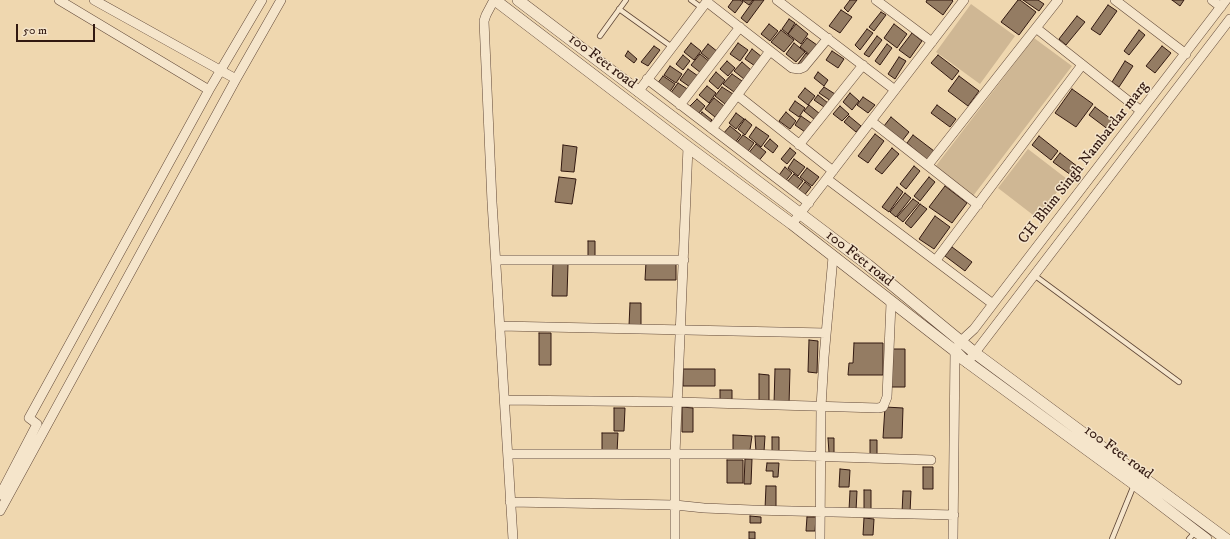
<!DOCTYPE html>
<html>
<head>
<meta charset="utf-8">
<style>
  body { margin:0 }
  #map { position:relative; width:1230px; height:539px; overflow:hidden; background:#efd7af; font-family:"IM FELL DW Pica",serif }
  canvas { display:block }
  .scale { position:absolute; left:16px; top:24px; width:79px; height:18px; box-sizing:border-box; border:2px solid #321911; border-top:0; padding-left:5px; font-size:12px; line-height:14px; white-space:nowrap; color:#321911; -webkit-text-stroke:3px #f5e5cb; paint-order:stroke }
</style>
</head>
<body>
<div id="map">
<canvas width="1230" height="539"></canvas>
<div class="scale">50 m</div>
</div>
<script>
const g = document.querySelector('canvas').getContext('2d');
g.lineJoin = 'round';
function fillPath(path, color) {
  g.fillStyle = color;
  g.fill(path, 'evenodd');
}
function shape(rows) {
  const path = new Path2D();
  for (const r of rows) {
    path.moveTo(r[0], r[1]);
    for (let i = 2; i < r.length; i += 2) path.lineTo(r[i], r[i + 1]);
  }
  return path;
}
function trace(path, color, width, dash) {
  g.strokeStyle = color;
  g.lineWidth = width;
  g.lineCap = dash ? 'butt' : 'round';
  g.setLineDash(dash || []);
  g.stroke(path);
}
function drawText(font, color, halo, rows, align = 'center') {
  g.font = font + ' "IM FELL DW Pica",serif';
  g.lineWidth = 3;
  g.setLineDash([]);
  g.textBaseline = 'middle';
  g.strokeStyle = halo;
  g.fillStyle = color;
  for (const [text, x, y, turn = 0] of rows) {
    g.save();
    g.translate(x, y);
    g.rotate((+turn || 0) * Math.PI / 180);
    g.textAlign = isNaN(turn) ? turn : align;
    if (halo) g.strokeText(text, 0, 0);
    g.fillText(text, 0, 0);
    g.restore();
  }
}
const green = shape([
  [971,4,1015,36,980,84,936,52],
  [1034,38,1072,66,973,196,935,167],
  [1028,149,1067,179,1037,218,998,188]
]);
const building = shape([
  [733,0,740,0,743,2,735,13,728,7,733,0],
  [742,0,753,0,749,5,742,0],
  [754,0,764,0,747,23,741,18,754,0],
  [850,0,857,0,848,12,844,8,850,0],
  [927,0,952,0,953,1,943,15,926,2,927,0],
  [1018,0,1020,0,1036,12,1019,35,1001,22,1018,0],
  [1023,0,1038,0,1044,4,1039,11,1023,0],
  [1172,0,1184,0,1180,6,1172,0],
  [1108,5,1117,11,1100,35,1091,29,1108,5],
  [841,10,852,17,840,33,829,26,841,10],
  [881,12,886,15,874,31,869,27,881,12],
  [1077,16,1085,22,1066,45,1059,39,1077,16],
  [789,19,795,23,788,34,782,29,789,19],
  [769,24,778,31,770,41,761,34,769,24],
  [796,24,808,34,801,44,788,34,796,24],
  [894,24,907,34,897,48,884,38,894,24],
  [867,29,873,33,860,50,855,45,867,29],
  [781,30,794,40,784,52,771,42,781,30],
  [1139,30,1145,35,1129,55,1124,51,1139,30],
  [912,33,922,41,910,58,899,50,912,33],
  [877,36,882,40,869,57,864,54,877,36],
  [807,38,817,45,810,55,800,47,807,38],
  [691,43,701,51,694,60,684,52,691,43],
  [738,43,748,50,740,61,730,54,738,43],
  [794,43,805,52,796,62,786,54,794,43],
  [708,44,718,52,711,61,701,53,708,44],
  [887,44,892,48,880,65,875,61,887,44],
  [654,46,660,50,648,66,641,62,654,46],
  [1162,46,1171,53,1155,73,1146,66,1162,46],
  [752,49,762,57,755,66,745,59,752,49],
  [628,51,637,59,634,63,625,56,628,51],
  [832,51,844,59,838,68,826,60,832,51],
  [806,53,811,57,802,67,798,64,806,53],
  [700,54,710,62,701,73,691,65,700,54],
  [683,55,690,61,683,70,676,64,683,55],
  [938,55,959,71,952,80,931,63,938,55],
  [899,57,906,61,895,79,888,74,899,57],
  [727,61,735,68,728,76,720,69,727,61],
  [1125,61,1133,66,1119,87,1112,82,1125,61],
  [742,62,751,70,744,79,734,71,742,62],
  [670,66,682,74,676,83,664,75,670,66],
  [688,69,698,76,690,87,680,80,688,69],
  [716,72,725,80,718,89,709,81,716,72],
  [818,72,828,80,824,86,814,78,818,72],
  [732,74,742,81,734,92,723,84,732,74],
  [663,76,675,84,669,93,657,84,663,76],
  [959,76,979,91,968,106,948,91,959,76],
  [678,83,689,90,681,101,670,94,678,83],
  [707,86,716,93,709,103,699,95,707,86],
  [722,87,733,94,725,104,715,96,722,87],
  [824,87,835,94,831,101,819,93,824,87],
  [805,88,815,96,808,105,798,97,805,88],
  [1072,89,1093,104,1076,127,1055,113,1072,89],
  [850,93,859,101,852,110,843,102,850,93],
  [818,95,828,103,824,107,814,100,818,95],
  [863,97,875,105,868,113,857,105,863,97],
  [714,98,724,106,715,117,705,109,714,98],
  [697,99,705,106,698,114,689,107,697,99],
  [795,101,805,108,799,117,789,110,795,101],
  [809,105,820,114,815,120,804,111,809,105],
  [937,105,956,119,950,127,931,113,937,105],
  [840,106,849,114,842,121,833,114,840,106],
  [1095,107,1115,122,1109,130,1089,115,1095,107],
  [702,112,712,120,708,124,699,116,702,112],
  [786,112,796,121,790,129,779,121,786,112],
  [736,113,744,119,736,129,729,123,736,113],
  [801,116,811,123,805,132,795,125,801,116],
  [849,116,861,126,856,132,844,122,849,116],
  [891,117,909,132,902,141,884,126,891,117],
  [745,119,752,125,745,135,738,129,745,119],
  [730,126,741,135,734,144,722,135,730,126],
  [756,127,769,136,761,147,749,137,756,127],
  [875,134,884,141,868,163,858,156,875,134],
  [743,135,754,143,746,154,735,145,743,135],
  [913,135,934,151,927,160,907,143,913,135],
  [1039,136,1058,151,1051,160,1032,145,1039,136],
  [770,139,778,146,773,153,764,146,770,139],
  [756,144,766,152,757,163,747,155,756,144],
  [563,145,577,147,574,172,561,171,563,145],
  [790,148,796,153,787,164,781,159,790,148],
  [892,148,899,154,882,174,875,169,892,148],
  [1060,153,1078,167,1071,175,1053,162,1060,153],
  [794,159,805,167,798,176,788,168,794,159],
  [914,166,920,171,906,189,900,184,914,166],
  [785,167,792,173,784,183,777,178,785,167],
  [807,168,819,177,812,186,800,177,807,168],
  [794,174,803,181,795,191,786,183,794,174],
  [559,177,576,179,572,204,555,202,559,177],
  [929,177,935,182,920,201,914,196,929,177],
  [805,182,811,187,803,197,797,192,805,182],
  [945,186,967,203,952,223,929,207,945,186],
  [897,187,903,192,889,212,882,207,897,187],
  [905,193,911,198,896,217,890,212,905,193],
  [913,199,919,203,903,222,897,217,913,199],
  [920,204,927,209,911,228,905,223,920,204],
  [935,216,950,227,934,249,919,239,935,216],
  [588,241,595,241,595,257,588,257,588,241],
  [952,247,972,262,965,271,945,256,952,247],
  [646,262,676,263,676,280,645,280,646,262],
  [553,263,568,264,567,296,552,296,553,263],
  [630,303,641,303,641,326,629,326,630,303],
  [539,333,551,333,551,365,539,365,539,333],
  [809,340,818,341,817,373,808,372,809,340],
  [854,343,883,343,883,375,848,375,849,363,853,363,854,343],
  [890,349,905,349,905,387,889,387,890,349],
  [683,369,715,369,715,386,683,386,683,369],
  [775,369,790,369,789,405,774,404,775,369],
  [759,374,769,375,769,402,759,401,759,374],
  [720,390,732,390,732,403,720,403,720,390],
  [682,407,693,408,693,432,682,432,682,407],
  [885,407,903,408,902,438,883,438,885,407],
  [614,408,625,408,624,431,614,431,614,408],
  [602,433,618,433,617,453,602,452,602,433],
  [733,435,752,436,750,450,733,451,733,435],
  [755,436,765,436,764,452,756,452,755,436],
  [772,437,779,437,779,456,772,455,772,437],
  [828,438,834,438,834,454,829,453,828,438],
  [870,440,877,440,877,457,870,457,870,440],
  [745,459,752,459,751,484,744,484,745,459],
  [727,460,743,460,743,483,727,483,727,460],
  [767,463,779,463,778,477,773,477,773,471,766,471,767,463],
  [923,467,933,467,933,489,923,489,923,467],
  [840,469,850,470,849,487,839,487,840,469],
  [766,486,776,486,776,509,765,509,766,486],
  [864,490,871,490,871,512,864,511,864,490],
  [850,491,857,491,856,511,849,510,850,491],
  [903,491,911,491,910,513,902,513,903,491],
  [750,516,761,517,761,523,750,523,750,516],
  [807,517,816,517,815,531,806,531,807,517],
  [864,518,874,519,873,535,863,535,864,518],
  [749,532,755,532,755,539,749,539,749,532]
]);
const service = shape([
  [691,0,702,8],
  [619,9,672,47],
  [600,36,626,0],
  [1034,275,1179,382],
  [1112,539,1134,485],
  [1189,539,1196,531]
]);
const minor = shape([
  [59,0,209,90],
  [94,0,236,79],
  [494,0,486,15,484,21,492,202,513,539],
  [777,0,895,90],
  [876,0,932,42],
  [1115,0,1186,54],
  [1212,0,1221,7],
  [707,2,792,68,799,69,804,67,828,38],
  [1036,28,1141,111],
  [647,79,809,203],
  [638,92,708,0],
  [737,95,833,171],
  [680,105,740,27],
  [871,121,978,205],
  [712,129,770,51],
  [799,145,863,65],
  [928,165,1058,0],
  [827,179,993,304],
  [792,224,964,0],
  [496,260,684,260],
  [936,260,1082,65],
  [500,326,826,333],
  [967,363,1230,19],
  [505,400,678,402,878,408,883,407,887,397,891,303],
  [508,454,746,454,931,460],
  [0,495,37,424,29,418,209,90,262,0],
  [510,502,675,505,704,508,752,510,954,515],
  [0,511,236,79,281,0],
  [675,539,675,454,688,147],
  [820,539,821,407,824,357,833,257],
  [953,539,955,351,961,341,974,329,993,304,1226,0]
]);
const tertiary = shape([
  [495,0,688,147,792,224,955,351,963,359,1134,484,1206,539],
  [518,0,868,265,975,353,1226,539]
]);
const streetNames = [
  ["100 Feet road",602,62,37],
  ["CH Bhim Singh Nambardar marg",1084,163,-52],
  ["100 Feet road",859,259,38],
  ["100 Feet road",1118,453,36]
];
fillPath(green, '#cfb794');
fillPath(building, '#947c63');
trace(building, '#321911', 1);
trace(service, '#614838', 6);
trace(minor, '#614838', 10);
trace(tertiary, '#614838', 12);
trace(service, '#f5e5cb', 4.5);
trace(minor, '#f5e5cb', 9);
trace(tertiary, '#f5e5cb', 11);
drawText('15px', '#321911', '#f5e5cb', streetNames);
</script>
</body>
</html>
